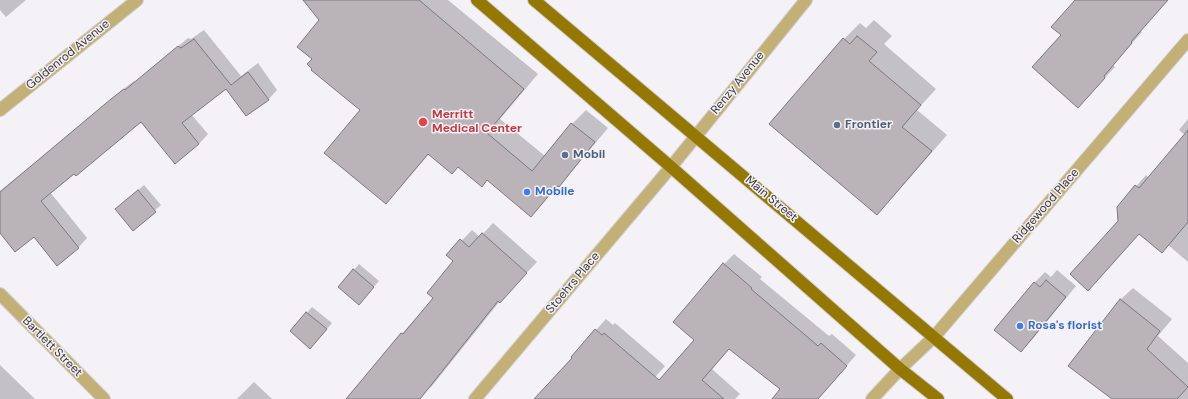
<!DOCTYPE html>
<html>
<head>
<meta charset="utf-8">
<style>
  body { margin:0 }
  canvas { display:block; background:#f4f1f7 }
</style>
</head>
<body>
<canvas width="1188" height="399"></canvas>
<script>
const g = document.querySelector('canvas').getContext('2d');
g.lineJoin = 'round';
function fillPath(path, color) {
  g.fillStyle = color;
  g.fill(path, 'evenodd');
}
function shape(rows) {
  const path = new Path2D();
  for (const r of rows) {
    path.moveTo(r[0], r[1]);
    for (let i = 2; i < r.length; i += 2) path.lineTo(r[i], r[i + 1]);
  }
  return path;
}
function trace(path, color, width, dash) {
  g.strokeStyle = color;
  g.lineWidth = width;
  g.lineCap = dash ? 'butt' : 'round';
  g.setLineDash(dash || []);
  g.stroke(path);
}
function drawText(font, color, halo, rows, align = 'center') {
  g.font = font + ' "DM Sans",sans-serif';
  g.lineWidth = 3;
  g.setLineDash([]);
  g.textBaseline = 'middle';
  g.strokeStyle = halo;
  g.fillStyle = color;
  for (const [text, x, y, turn = 0] of rows) {
    g.save();
    g.translate(x, y);
    g.rotate((+turn || 0) * Math.PI / 180);
    g.textAlign = isNaN(turn) ? turn : align;
    if (halo) g.strokeText(text, 0, 0);
    g.fillText(text, 0, 0);
    g.restore();
  }
}
const shadow = shape([
  [0,0,26,0,6,17,0,10],
  [305,0,448,0,538,74,500,119,545,156,572,124,586,110,608,128,572,171,531,216,488,179,459,166,452,173,429,154,399,189,385,203,361,110,313,59,321,20],
  [1076,0,1167,0,1140,31,1142,32,1113,65,1115,67,1088,96,1062,35],
  [874,20,892,36,884,44,936,89,917,110,947,135,892,198,876,214,844,39,860,23,866,28],
  [204,30,241,76,258,63,277,90,268,100,226,88,191,114,208,134,199,144,142,121,74,173,50,192,87,238,78,248,34,236,0,232,0,191,104,106,122,90,134,81,135,82,188,38,191,39],
  [1188,119,1188,262,1168,245,1140,233,1088,290,1119,221,1118,207,1146,175,1149,178,1185,135,1179,130],
  [144,185,161,205,133,229,122,204],
  [493,223,537,262,500,301,432,386,421,396,405,399,347,399,391,346,434,298,454,261,448,255,472,230,480,237],
  [734,254,762,277,760,279,829,336,832,334,856,355,818,399,783,399,781,389,730,348,712,369,740,394,735,399,652,399,695,340,724,264],
  [359,264,379,281,364,298,339,287],
  [1057,270,1076,286,1031,341,1020,351,1034,283,1045,272,1051,277],
  [1133,288,1172,319,1158,336,1188,363,1188,399,1113,399,1120,300],
  [312,307,332,323,316,342,291,331],
  [606,319,613,325,615,323,665,366,636,399,549,399,574,358,596,330],
  [0,365,35,399,0,399],
  [254,382,272,399,237,399]
]);
const building = shape([
  [303,0,419,0,524,89,487,133,532,171,571,123,595,142,559,187,557,186,531,217,487,180,482,187,458,167,452,174,428,154,386,204,324,153,360,110,311,70,312,69,307,64,312,59,297,47,319,20,303,0],
  [1075,0,1168,0,1131,42,1132,43,1104,76,1105,78,1078,108,1032,67,1061,35,1051,27,1075,0],
  [857,36,877,52,869,61,921,105,902,127,932,151,877,215,769,124,843,38,850,44,857,36],
  [194,39,231,85,248,72,269,100,246,116,226,89,182,123,199,144,175,164,141,122,76,176,74,174,41,201,79,248,57,266,34,237,15,252,0,233,0,192,111,99,124,89,125,90,178,46,181,48,194,39],
  [1188,130,1188,222,1162,253,1139,234,1088,291,1070,274,1118,221,1117,207,1135,185,1139,188,1188,130],
  [138,190,156,212,133,231,115,209,138,190],
  [482,233,527,273,500,303,498,301,420,399,346,399,401,333,403,334,433,298,427,293,453,261,446,255,460,239,469,247,482,233],
  [723,263,752,288,751,289,818,346,821,343,847,366,818,399,772,399,780,389,729,349,702,380,724,399,534,399,572,358,571,357,595,329,602,335,604,333,659,380,694,340,673,322,723,263],
  [353,269,374,287,359,305,338,287,353,269],
  [1046,280,1066,297,1021,352,994,330,1034,282,1040,287,1046,280],
  [1120,299,1160,331,1147,349,1188,387,1177,399,1112,399,1068,366,1120,299],
  [306,312,327,329,310,349,290,331,306,312]
]);
const street = shape([
  [0,110,137,0],
  [0,294,104,399],
  [475,399,671,167,806,0],
  [872,399,900,369,934,337,1188,40]
]);
const primary = shape([
  [477,0,671,167,900,369,938,399],
  [534,0,1007,399]
]);
const markers = [
  [423,122,5,"#e0444e"],
  [837,125,4,"#5c6f8a"],
  [565,155,4,"#5c6f8a"],
  [527,192,4,"#3f7fe0"],
  [1020,326,4,"#3f7fe0"]
];
const streetNames = [
  ["Goldenrod Avenue",68,55,-39],
  ["Renzy Avenue",738,83,-51],
  ["Main Street",771,199,40],
  ["Ridgewood Place",1046,206,-49],
  ["Stoehrs Place",573,283,-50],
  ["Bartlett Street",52,347,45]
];
const healthNames = [
  ["Merritt",432,115],
  ["Medical Center",432,129]
];
const serviceNames = [
  ["Frontier",845,125],
  ["Mobil",573,155]
];
const shopNames = [
  ["Mobile",535,192],
  ["Rosa's florist",1028,326]
];
fillPath(shadow, '#0003');
fillPath(building, '#bab4b9');
trace(building, '#7d787c', 1);
trace(street, '#d2cfd5', 14);
trace(primary, '#d2cfd5', 14);
trace(street, '#c3b077', 12);
trace(primary, '#957704', 12);
for (const [x, y, r, color] of markers) {
  const dot = new Path2D();
  dot.arc(x, y, r, 0, 2 * Math.PI);
  g.fillStyle = color;
  g.fill(dot);
  trace(dot, '#f4f1f7', 1.5);
}
drawText('12px', '#373638', '#f4f1f7', streetNames);
drawText('bold 12px', '#be3a42', '#f4f1f7', healthNames, 'left');
drawText('bold 12px', '#4e5e75', '#f4f1f7', serviceNames, 'left');
drawText('bold 12px', '#366cbe', '#f4f1f7', shopNames, 'left');
</script>
</body>
</html>
